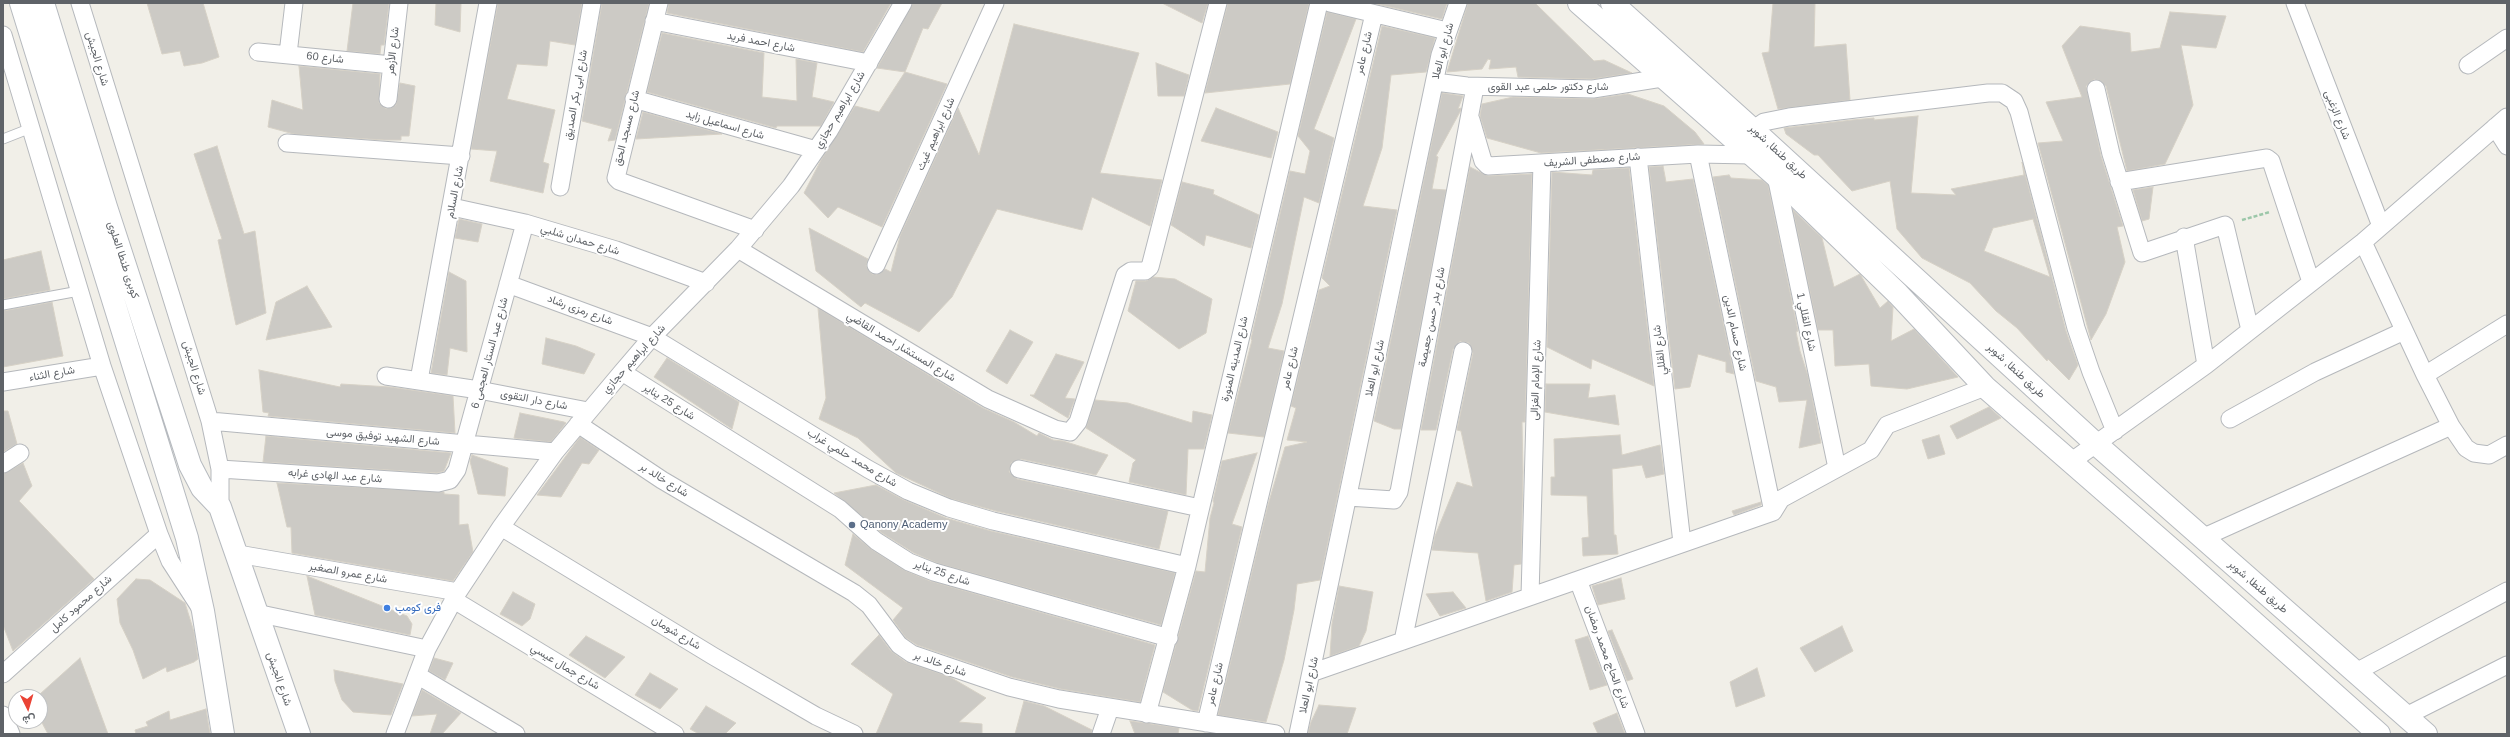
<!DOCTYPE html>
<html>
<head>
<meta charset="utf-8">
<style>
  body { margin:0 }
  #map { position:relative; width:2510px; height:737px; overflow:hidden; background:#f1efe8; font-family:Arial,Vazirmatn,sans-serif }
  canvas { display:block }
  .frame { position:absolute; inset:0; border:4px solid #5f6368; pointer-events:none }
  .north { position:absolute; left:8px; top:689px; width:40px; height:40px; box-sizing:border-box; background:#fff; border:1px solid #bfc1c3; border-radius:50%; rotate:175deg; font-size:11px; font-weight:700; line-height:16px; text-align:center; color:#5f6368 }
  .north::after { content:''; display:block; margin:auto; width:14px; height:18px; background:#ea4335; clip-path:polygon(50% 0,100% 100%,50% 72%,0 100%) }
</style>
</head>
<body>
<div id="map">
<canvas width="2510" height="737"></canvas>
<div class="frame"></div>
<div class="north">ش</div>
</div>
<script>
const g = document.querySelector('canvas').getContext('2d');
g.lineJoin = 'round';
function fillPath(path, color) {
  g.fillStyle = color;
  g.fill(path, 'evenodd');
}
function shape(rows) {
  const path = new Path2D();
  for (const r of rows) {
    path.moveTo(r[0], r[1]);
    for (let i = 2; i < r.length; i += 2) path.lineTo(r[i], r[i + 1]);
  }
  return path;
}
function trace(path, color, width, dash) {
  g.strokeStyle = color;
  g.lineWidth = width;
  g.lineCap = dash ? 'butt' : 'round';
  g.setLineDash(dash || []);
  g.stroke(path);
}
function drawText(font, color, halo, rows, align = 'center') {
  g.font = font + ' Arial,Vazirmatn,sans-serif';
  g.lineWidth = 4;
  g.setLineDash([]);
  g.textBaseline = 'middle';
  g.strokeStyle = halo;
  g.fillStyle = color;
  for (const [text, x, y, turn = 0] of rows) {
    g.save();
    g.translate(x, y);
    g.rotate((+turn || 0) * Math.PI / 180);
    g.textAlign = isNaN(turn) ? turn : align;
    if (halo) g.strokeText(text, 0, 0);
    g.fillText(text, 0, 0);
    g.restore();
  }
}
const building = shape([
  [147,3,203,3,219,57,202,63,184,66,180,51,162,54,147,3],
  [353,3,389,3,384,45,381,45,380,54,347,51,353,3],
  [436,3,461,3,460,32,435,25,436,3],
  [498,3,582,3,575,45,550,41,547,66,517,64,507,99,555,110,543,162,549,164,543,193,490,181,497,151,471,149,498,3],
  [602,3,649,3,615,140,608,141,612,129,582,121,602,3],
  [669,3,891,3,863,52,667,13,669,3],
  [913,3,942,3,928,29,923,28,905,72,947,84,882,227,838,207,828,218,804,193,821,160,855,106,879,112,905,72,877,68,913,3],
  [1162,3,1208,3,1202,23,1162,3],
  [1228,3,1309,3,1290,84,1205,93,1228,3],
  [1373,3,1447,3,1442,19,1373,3],
  [1468,3,1535,3,1594,61,1604,60,1632,73,1592,79,1518,77,1516,67,1489,69,1491,60,1488,59,1482,69,1447,72,1468,3],
  [1773,3,1815,3,1814,47,1846,44,1850,100,1778,109,1762,53,1769,52,1773,3],
  [1327,12,1356,19,1314,129,1334,138,1319,203,1304,197,1282,304,1268,348,1284,351,1264,437,1228,433,1252,340,1251,339,1290,171,1305,174,1310,151,1298,136,1327,12],
  [2170,12,2226,16,2216,48,2181,45,2193,105,2165,164,2127,171,2106,86,2099,80,2094,79,2086,86,2101,156,2123,226,2117,227,2125,262,2106,314,2091,340,2038,143,2063,141,2046,102,2082,97,2062,46,2080,26,2130,33,2131,52,2160,48,2170,12],
  [1014,24,1139,53,1100,173,1162,180,1150,226,1092,197,1082,230,997,209,952,297,919,332,865,303,861,307,816,271,809,228,868,259,866,266,872,274,877,275,885,269,891,272,900,236,958,108,979,155,1014,24],
  [1382,26,1435,38,1426,72,1391,75,1382,148,1363,206,1397,210,1320,580,1297,584,1294,610,1284,660,1266,722,1218,715,1268,505,1285,447,1307,442,1287,440,1296,408,1291,406,1319,290,1330,286,1322,278,1382,26],
  [662,33,764,53,762,97,797,101,796,59,817,63,812,97,834,102,821,126,777,126,776,128,647,92,662,33],
  [1156,63,1189,75,1184,96,1158,96,1156,63],
  [299,66,380,74,379,103,386,109,396,105,400,83,415,86,409,136,401,136,401,140,384,140,294,134,268,127,272,100,303,110,299,66],
  [1442,93,1463,96,1458,109,1461,108,1461,110,1436,156,1438,157,1432,189,1446,190,1401,429,1394,429,1374,421,1442,93],
  [1628,94,1664,106,1695,132,1704,144,1541,153,1487,138,1480,116,1482,104,1513,97,1593,99,1628,94],
  [1216,108,1278,132,1271,158,1201,141,1216,108],
  [643,112,722,134,636,139,643,112],
  [1918,116,1911,193,1956,195,1951,189,2024,175,2022,162,2066,331,2078,365,2069,380,2048,359,2047,361,2017,328,1996,311,1970,283,1922,258,1897,229,1890,181,1852,191,1818,155,1814,155,1786,134,1784,128,1852,120,1874,118,1874,120,1918,116],
  [2033,219,2050,277,1984,251,1993,228,2033,219],
  [217,146,244,234,255,231,266,313,236,325,218,240,222,239,194,154,217,146],
  [1663,166,1666,182,1693,179,1734,374,1726,372,1726,362,1698,354,1690,387,1675,389,1649,167,1663,166],
  [1470,167,1488,176,1532,174,1525,422,1522,422,1523,472,1521,564,1514,565,1512,592,1486,601,1478,553,1432,550,1435,536,1457,482,1473,487,1461,431,1457,430,1473,353,1469,343,1460,341,1453,349,1436,430,1421,430,1470,167],
  [1629,168,1654,386,1592,359,1591,369,1547,347,1552,172,1592,175,1593,170,1629,168],
  [1729,175,1731,178,1762,180,1768,185,1798,331,1796,332,1800,351,1808,376,1821,443,1799,448,1807,400,1779,402,1776,387,1756,381,1713,177,1729,175],
  [1182,182,1214,190,1213,194,1259,215,1251,248,1206,235,1204,246,1171,225,1182,182],
  [2153,187,2149,219,2142,221,2133,190,2153,187],
  [1793,210,1822,238,1834,287,1860,274,1880,308,1888,301,1893,307,1891,341,1914,329,1958,377,1907,389,1871,386,1869,364,1835,366,1833,330,1818,330,1793,210],
  [459,219,482,224,478,242,455,238,459,219],
  [41,251,50,290,3,299,3,260,41,251],
  [449,272,466,281,467,352,450,348,447,375,431,373,449,272],
  [1153,277,1175,279,1212,299,1206,333,1179,349,1128,311,1136,281,1146,281,1153,277],
  [307,286,332,327,266,340,276,302,307,286],
  [52,302,63,356,3,367,3,311,52,302],
  [818,308,983,408,1014,422,1037,436,1039,433,1053,440,1063,441,1108,455,1096,475,1021,459,1011,463,1009,472,1017,479,1168,511,1159,549,996,511,952,499,896,473,858,438,819,419,826,398,818,308],
  [1010,330,1033,342,1007,384,986,371,1010,330],
  [546,338,576,346,595,354,584,374,542,364,546,338],
  [1056,354,1084,362,1065,398,1075,399,1068,418,1030,395,1034,395,1056,354],
  [667,358,739,402,732,429,654,377,667,358],
  [259,370,340,387,341,384,390,387,453,396,455,433,268,416,269,413,263,412,259,370],
  [1546,384,1590,384,1588,398,1615,395,1619,425,1545,412,1546,384],
  [1095,400,1128,403,1192,423,1193,411,1212,415,1204,449,1188,449,1186,495,1129,482,1133,463,1136,460,1086,428,1095,400],
  [1989,407,2001,418,1957,439,1950,426,1989,407],
  [3,411,8,411,17,444,3,452,3,411],
  [520,413,564,422,566,423,551,442,514,438,520,413],
  [1620,435,1622,455,1660,445,1664,474,1646,478,1642,465,1612,469,1614,535,1616,535,1618,554,1583,556,1582,538,1589,537,1587,496,1551,495,1551,477,1555,477,1554,439,1620,435],
  [1939,435,1945,454,1928,459,1922,440,1939,435],
  [266,436,451,453,444,471,437,473,263,462,266,436],
  [580,437,599,450,589,464,582,463,561,497,537,495,580,437],
  [1257,453,1232,524,1242,527,1198,711,1192,710,1163,692,1196,571,1205,572,1210,518,1214,503,1213,501,1222,461,1257,453],
  [472,455,508,468,505,496,478,494,470,461,472,455],
  [23,463,32,486,19,501,94,579,13,651,3,625,3,474,23,463],
  [277,483,444,492,444,494,459,495,459,525,468,524,473,552,453,581,292,553,291,527,287,527,277,483],
  [876,485,904,500,946,518,991,531,1175,573,1161,625,937,563,914,553,882,533,834,493,876,485],
  [1761,502,1761,505,1734,515,1732,511,1761,502],
  [853,534,871,549,904,570,930,581,1155,645,1140,702,1061,689,1012,677,917,645,906,638,893,620,903,608,845,565,853,534],
  [307,576,407,616,412,624,410,635,315,615,307,576],
  [1621,578,1625,599,1598,605,1592,586,1621,578],
  [136,579,150,580,185,603,194,632,198,659,194,662,167,672,166,667,143,679,133,650,120,623,117,599,136,579],
  [1339,586,1373,592,1366,631,1359,646,1330,656,1332,624,1339,586],
  [513,592,535,604,530,619,522,626,500,614,513,592],
  [1453,592,1466,608,1440,616,1426,594,1453,592],
  [1842,626,1853,651,1815,672,1800,648,1842,626],
  [1612,630,1633,679,1627,681,1608,631,1612,630],
  [879,635,891,651,906,662,950,677,986,698,959,722,982,724,982,734,876,734,893,694,851,664,879,635],
  [586,636,625,657,605,678,569,655,586,636],
  [1588,636,1607,685,1590,690,1575,640,1588,636],
  [80,658,108,734,48,734,40,719,40,694,80,658],
  [434,658,453,663,445,680,429,671,434,658],
  [1757,668,1765,696,1736,707,1730,682,1757,668],
  [334,670,403,684,391,715,353,712,342,700,335,681,334,670],
  [650,673,678,689,660,709,635,695,650,673],
  [422,690,461,713,442,734,430,734,437,714,412,716,422,690],
  [1024,701,1044,706,1092,730,1091,734,1015,734,1024,701],
  [1319,705,1356,708,1347,734,1308,733,1311,722,1319,705],
  [706,706,736,723,725,734,699,734,690,729,706,706],
  [206,709,210,734,136,734,135,730,148,726,146,722,169,711,170,720,206,709],
  [1617,713,1625,734,1598,734,1593,723,1617,713],
  [1130,721,1179,728,1178,734,1135,734,1130,721]
]);
const path = shape([
  [2242,220,2270,212]
]);
const lane = shape([
  [3,139,31,128],
  [3,305,79,291]
]);
const street = shape([
  [80,3,210,421,220,469,220,507],
  [659,3,616,178,619,181,755,230],
  [1330,3,1447,31],
  [2295,3,2381,226],
  [654,21,869,63],
  [3,35,102,366,159,534,170,561,201,609],
  [258,52,392,65],
  [288,54,294,3],
  [2468,65,2507,38],
  [1435,82,1467,86,1593,89,1662,78],
  [2096,89,2111,154,2142,253,2225,225,2250,330],
  [388,99,399,3],
  [634,99,816,150],
  [1471,120,1483,161,1488,166,1698,154,1751,155],
  [2495,127,2507,146],
  [1744,136,1764,122,1789,117,1988,93,2002,93,2014,101,2019,112,2076,328,2091,372,2115,431],
  [287,143,461,156],
  [1698,154,1773,512],
  [1638,157,1682,543],
  [1776,176,1837,468],
  [2119,182,2267,158,2271,161,2311,282],
  [560,187,592,3],
  [452,207,525,223,616,250,706,283],
  [2184,237,2206,365],
  [2363,242,2425,375,2451,426,2466,448,2474,453,2489,455,2507,445],
  [738,249,988,399,1055,429,1070,432,1078,422,1125,275,1131,271,1145,271,1150,267,1218,3],
  [876,265,995,3],
  [508,284,652,337,868,469,908,491,949,508,993,521,1187,566],
  [622,372,840,509,876,541,909,562,934,572,1169,638],
  [2425,375,2507,324],
  [386,376,479,390,588,411],
  [419,380,488,3],
  [3,382,102,366],
  [2230,419,2315,372,2404,331],
  [210,421,555,452],
  [578,424,662,480,854,593,869,605,899,645,912,654,1009,687,1059,699,1276,734],
  [2072,461,2206,365,2363,242,2507,117],
  [3,464,20,453],
  [220,469,438,483,450,480,457,470,525,223],
  [1019,469,1200,508],
  [1348,497,1394,500,1399,492,1475,87],
  [501,527,713,656,816,716,854,734],
  [2202,538,2451,426],
  [238,554,458,592],
  [1578,580,1636,734],
  [1530,596,1542,163],
  [454,600,675,734],
  [256,613,427,649],
  [1403,641,1463,351],
  [2356,672,2507,591],
  [1311,673,1773,512,1781,499,1871,450,1887,425,1985,387],
  [3,674,159,534],
  [417,675,516,734],
  [1147,714,1187,566,1319,3],
  [3,715,11,734],
  [2406,716,2507,665],
  [1206,723,1374,14],
  [395,734,427,649,458,592,501,527,555,452,622,372,652,337,738,249,791,186,829,131,903,3],
  [1101,734,1110,708],
  [1298,734,1440,55,1458,3]
]);
const secondary = shape([
  [21,3,187,538,203,611,223,734],
  [43,3,106,207,190,465,202,488,220,507,299,734],
  [1579,3,1776,176,1898,294,1985,387,2186,562,2379,734],
  [1612,3,1752,129,2096,444,2426,734]
]);
const markers = [
  [852,525,4,"#5c6f8a"],
  [387,608,4,"#3f7fe0"]
];
const streetNames = [
  ["شارع احمد فريد",761,42,11],
  ["شارع الأزهر",393,51,-84],
  ["شارع ابو العلا",1443,51,-75],
  ["شارع عامر",1364,53,-77],
  ["شارع 60",325,58,6],
  ["شارع الجيش",97,59,73],
  ["شارع دكتور حلمى عبد القوى",1548,87],
  ["شارع ابى بكر الصديق",576,95,-80],
  ["شارع ابراهيم حجازي",840,110,-59],
  ["شارع الزغبى",2337,115,68],
  ["شارع اسماعيل زايد",725,125,16],
  ["شارع مسجد الحق",627,128,-76],
  ["شارع ابراهيم غيث",936,134,-66],
  ["طريق طنطا, شوبر",1778,152,43],
  ["شارع مصطفى الشريف",1592,160,-4],
  ["شارع السلام",455,192,-79],
  ["شارع حمدان شلبي",580,240,17],
  ["كوبرى طنطا العلوى",123,260,72],
  ["شارع رمزى رشاد",580,310,20],
  ["شارع بدر حسن جعيصة",1432,317,-79],
  ["شارع القللي 1",1806,322,78],
  ["شارع حسام الدين",1735,333,78],
  ["شارع المستشار احمد القاضي",901,347,31],
  ["شارع القللي",1660,350,-97],
  ["شارع عبد الستار العجمى 6",490,353,-75],
  ["شارع ابراهيم حجازي",634,359,-48],
  ["شارع المدينه المنورة",1235,359,-77],
  ["شارع الجيش",194,368,73],
  ["شارع عامر",1290,368,-77],
  ["شارع ابو العلا",1375,368,-78],
  ["طريق طنطا, شوبر",2016,371,43],
  ["شارع الثناء",52,374,-10],
  ["شارع الإمام الغزالى",1536,380,-88],
  ["شارع دار التقوى",534,400,11],
  ["شارع 25 يناير",669,402,32],
  ["شارع الشهيد توفيق موسى",383,437,5],
  ["شارع محمد حلمي غراب",852,458,31],
  ["شارع عبد الهادى غرابه",335,476,4],
  ["شارع خالد بر",664,480,32],
  ["شارع عمرو الصغير",348,573,10],
  ["شارع 25 يناير",942,573,19],
  ["طريق طنطا, شوبر",2258,587,41],
  ["شارع محمود كامل",81,604,-42],
  ["شارع شومان",676,633,31],
  ["شارع الحاج محمد رمضان",1607,657,70],
  ["شارع خالد بر",940,664,20],
  ["شارع جمال عيسي",565,667,31],
  ["شارع الجيش",279,679,71],
  ["شارع عامر",1215,684,-77],
  ["شارع ابو العلا",1309,685,-78]
];
const serviceNames = [
  ["Qanony Academy",860,525]
];
const shopNames = [
  ["فرى كومب",395,608]
];
fillPath(building, '#cccac5');
trace(building, '#d6d1c6', 1);
trace(lane, '#b5b8bc', 11);
trace(street, '#b5b8bc', 19);
trace(secondary, '#b6babf', 24);
trace(path, '#9cc7a9', 2.5, [4, 2]);
trace(lane, '#fff', 9);
trace(street, '#fff', 17);
trace(secondary, '#fff', 22);
for (const [x, y, r, color] of markers) {
  const dot = new Path2D();
  dot.arc(x, y, r, 0, 2 * Math.PI);
  g.fillStyle = color;
  g.fill(dot);
  trace(dot, '#fff', 1.5);
}
drawText('11px', '#5f6368', '#fff', streetNames);
drawText('11px', '#4e5e75', '#fff', serviceNames, 'left');
drawText('11px', '#366cbe', '#fff', shopNames, 'left');
</script>
</body>
</html>
